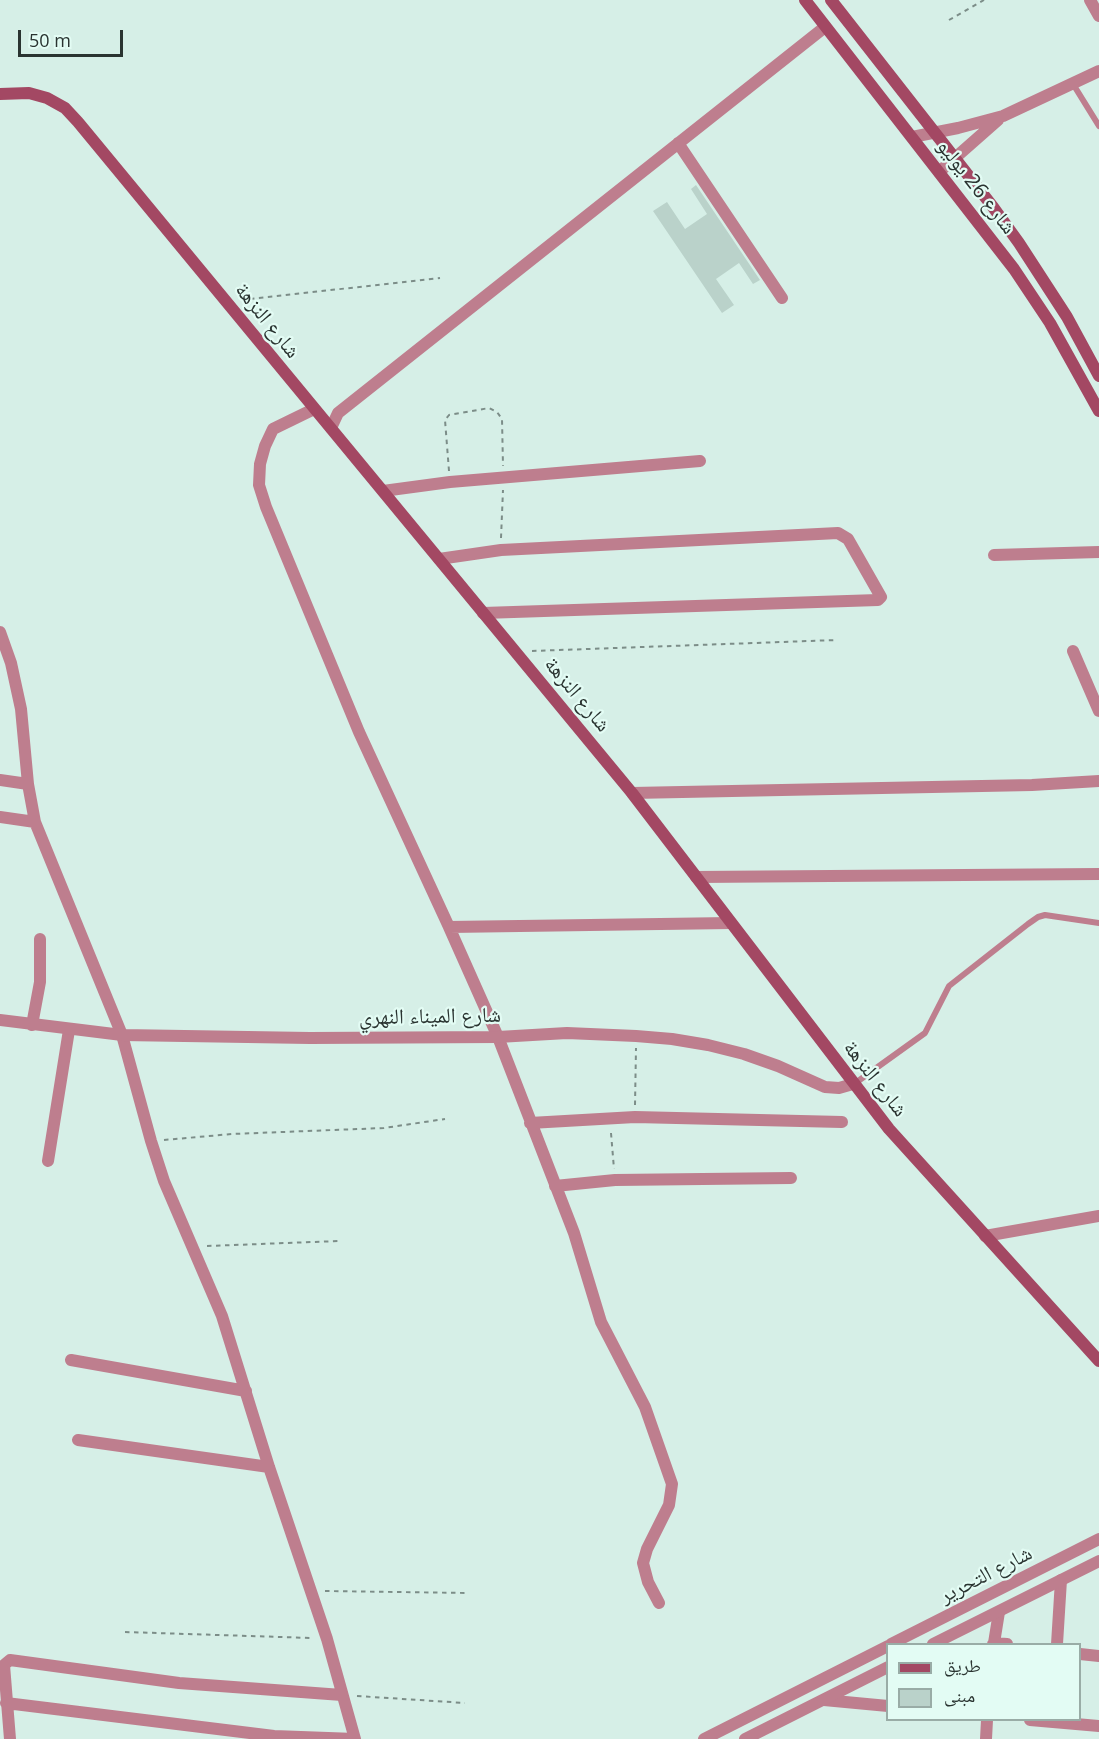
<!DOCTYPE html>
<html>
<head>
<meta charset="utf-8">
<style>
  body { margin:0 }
  #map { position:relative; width:1099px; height:1739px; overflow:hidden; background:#d6efe7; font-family:"Open Sans","Noto Naskh Arabic",sans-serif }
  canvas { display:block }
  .legend { position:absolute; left:886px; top:1643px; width:195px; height:78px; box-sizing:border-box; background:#e3fcf4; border:2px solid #99aca6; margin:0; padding:8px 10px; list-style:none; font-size:18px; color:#2a3431 }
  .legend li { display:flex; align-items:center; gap:12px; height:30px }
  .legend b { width:30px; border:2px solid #99aca6 }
  .scale { position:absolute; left:18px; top:30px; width:105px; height:27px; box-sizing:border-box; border:3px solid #2a3431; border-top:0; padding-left:8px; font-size:18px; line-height:21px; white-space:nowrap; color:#2a3431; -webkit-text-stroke:4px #e3fcf4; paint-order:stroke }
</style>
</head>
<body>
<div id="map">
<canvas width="1099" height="1739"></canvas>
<ul class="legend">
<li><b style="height:8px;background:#a34863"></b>طريق</li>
<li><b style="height:16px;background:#bad2ca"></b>مبنى</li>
</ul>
<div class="scale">50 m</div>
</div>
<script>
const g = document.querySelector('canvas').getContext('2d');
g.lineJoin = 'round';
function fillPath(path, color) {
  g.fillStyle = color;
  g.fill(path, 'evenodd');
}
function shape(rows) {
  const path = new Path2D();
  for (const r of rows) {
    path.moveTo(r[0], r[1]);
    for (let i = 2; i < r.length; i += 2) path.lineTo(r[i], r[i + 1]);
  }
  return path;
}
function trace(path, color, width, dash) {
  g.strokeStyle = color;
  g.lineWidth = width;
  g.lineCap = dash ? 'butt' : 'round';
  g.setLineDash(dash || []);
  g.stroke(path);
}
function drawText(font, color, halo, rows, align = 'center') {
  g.font = font + ' "Open Sans","Noto Naskh Arabic",sans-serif';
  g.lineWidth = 4.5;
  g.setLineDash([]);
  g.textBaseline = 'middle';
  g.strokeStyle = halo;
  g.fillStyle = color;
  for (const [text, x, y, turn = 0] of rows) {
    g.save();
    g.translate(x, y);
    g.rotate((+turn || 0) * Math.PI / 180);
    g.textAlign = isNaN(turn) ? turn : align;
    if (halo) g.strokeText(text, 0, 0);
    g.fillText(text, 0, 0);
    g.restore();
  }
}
const building = shape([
  [696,185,760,280,753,284,739,263,716,279,734,305,722,313,653,211,667,202,685,229,707,214,691,189]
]);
const path = shape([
  [949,20,984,0],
  [241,300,440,278],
  [449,471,445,420,449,415,489,408,497,412,502,419,503,466],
  [501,538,503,490],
  [532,651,837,640],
  [635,1105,636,1048],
  [611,1133,614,1169],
  [164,1140,232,1134,384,1128,445,1119],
  [207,1246,339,1241],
  [325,1591,469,1593],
  [125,1632,312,1638],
  [357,1696,465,1703]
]);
const service = shape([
  [1073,84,1099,126],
  [854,1084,925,1033,949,986,1028,924,1038,917,1045,915,1099,923]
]);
const minor = shape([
  [1090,0,1099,16],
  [678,143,782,298],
  [314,409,273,429,265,446,260,464,259,485,266,507,359,732,449,927],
  [331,428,338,413,825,27],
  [383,491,450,482,700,461],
  [994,555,1099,552],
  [439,559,501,550,838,533,848,539,881,597,878,600,483,613],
  [0,632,11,663,21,709,28,784,35,822,122,1035,151,1141,164,1181,222,1316,269,1467,327,1639,355,1739],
  [1073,651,1099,711],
  [0,780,28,784],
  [632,793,1032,785,1099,781],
  [0,817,35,822],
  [696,877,1099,874],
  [32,1025,40,982,40,939],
  [530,1123,635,1117,842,1122],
  [48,1161,69,1030],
  [555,1186,615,1180,791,1178],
  [985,1236,1099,1216],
  [71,1360,246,1391],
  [78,1440,269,1467],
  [659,1603,648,1582,643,1563,647,1549,669,1505,672,1484,645,1407,601,1322,574,1233,498,1037,449,927,731,923],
  [994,1643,999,1612],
  [993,1644,994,1643,1007,1644],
  [1057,1644,1061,1580],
  [1080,1654,1099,1656],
  [824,1700,888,1706],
  [6,1703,274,1736,355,1739],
  [1030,1720,1099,1726],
  [10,1739,4,1665,10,1660,179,1683,342,1695],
  [986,1739,987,1720]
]);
const tertiary = shape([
  [912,137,958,128,1003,116,1099,71],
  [939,172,998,120],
  [0,1020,122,1035,310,1038,498,1037,567,1033,636,1036,672,1039,708,1045,744,1054,778,1066,825,1087,839,1088,853,1084],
  [891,1644,1099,1539],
  [933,1644,1099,1561],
  [704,1739,888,1646],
  [745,1739,888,1667]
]);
const secondary = shape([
  [805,0,1014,269,1050,323,1099,411],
  [831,0,993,207,1019,243,1067,317,1099,376],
  [0,94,29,93,47,98,65,108,78,122,632,793,889,1129,1099,1361]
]);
const streetNames = [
  ["شارع 26 يوليو",976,187,52],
  ["شارع النزهة",267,321,51],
  ["شارع النزهة",577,695,50],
  ["شارع الميناء النهري",430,1017,-1],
  ["شارع النزهة",875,1079,52],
  ["شارع التحرير",986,1575,-27]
];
fillPath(building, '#bad2ca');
trace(path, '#7c8d88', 2, [4.5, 4.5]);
trace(service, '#be7e8e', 6);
trace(minor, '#be7e8e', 12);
trace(tertiary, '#be7e8e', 12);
trace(secondary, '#a34863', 12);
drawText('21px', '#2a3431', '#e3fcf4', streetNames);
</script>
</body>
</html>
